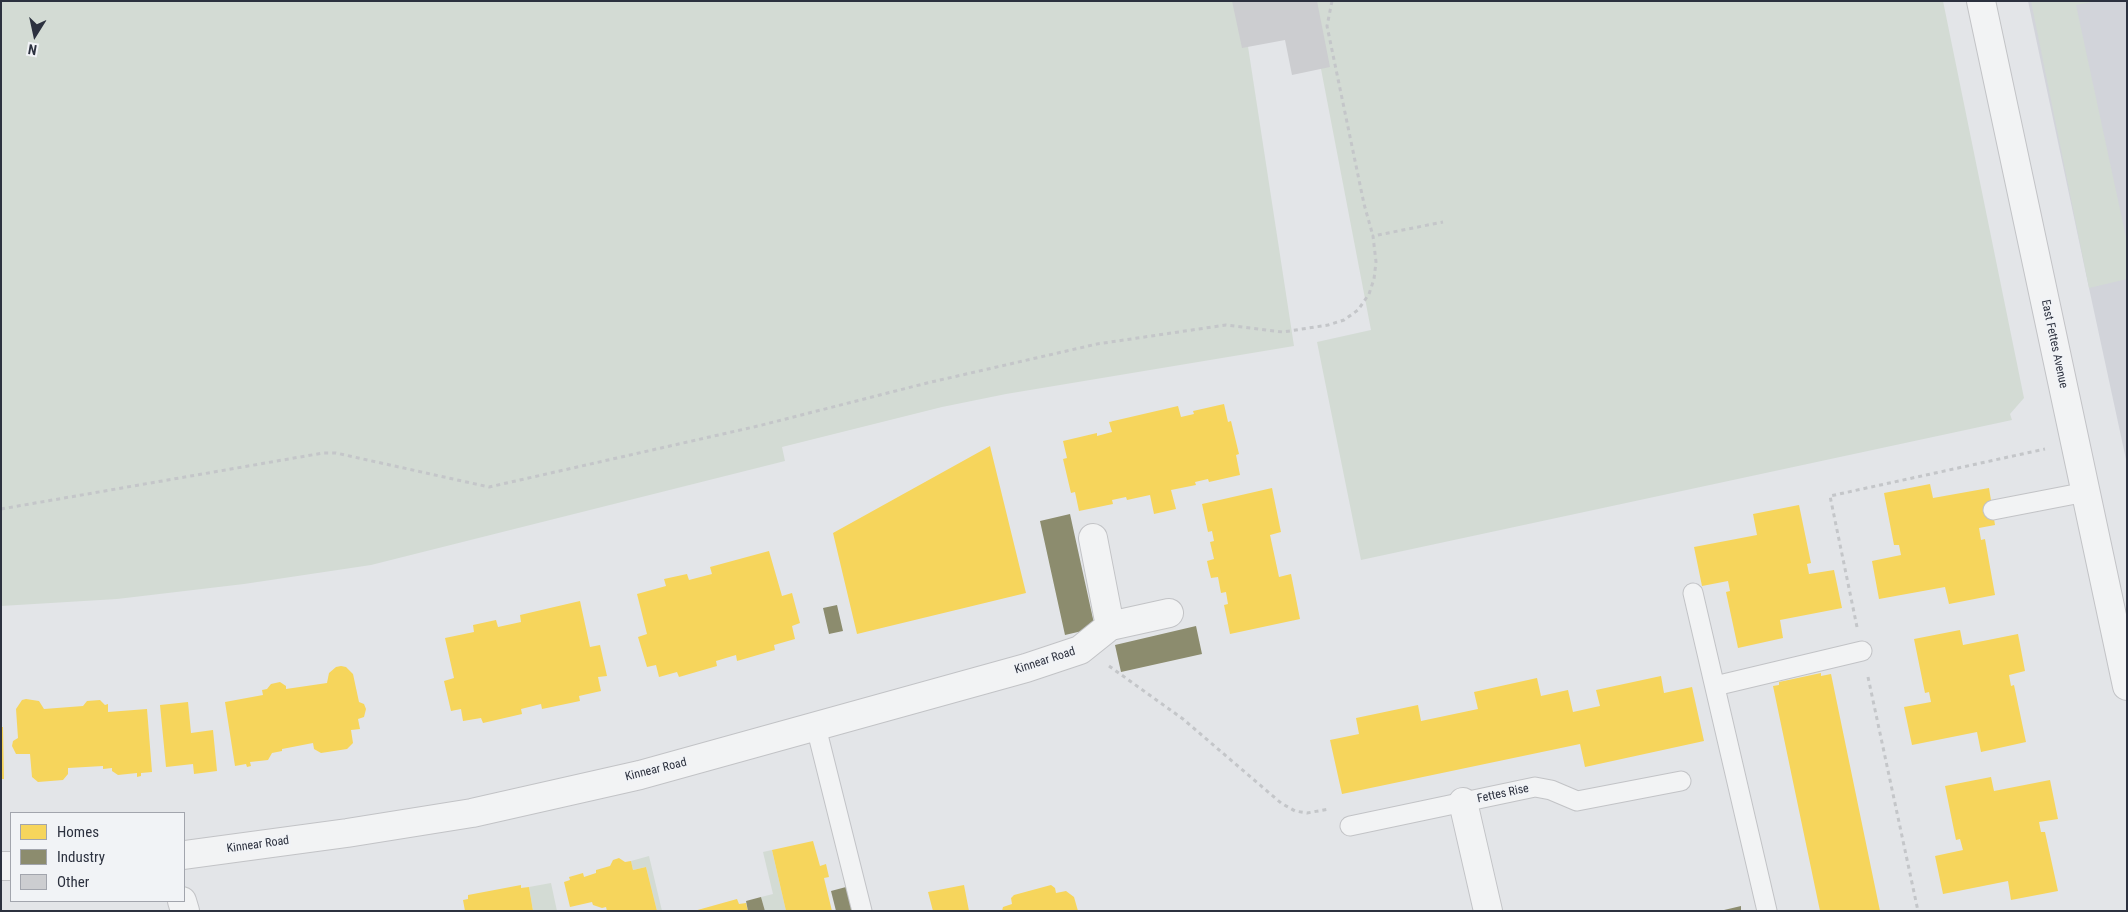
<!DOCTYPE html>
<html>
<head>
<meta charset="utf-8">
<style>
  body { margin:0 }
  #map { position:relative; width:2128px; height:912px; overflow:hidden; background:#e3e5e8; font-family:"Roboto Condensed",sans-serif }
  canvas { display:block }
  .frame { position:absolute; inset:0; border:2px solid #2c313f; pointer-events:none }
  .legend { position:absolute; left:10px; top:812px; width:175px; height:90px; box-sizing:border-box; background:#f1f3f6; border:1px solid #a2a5ad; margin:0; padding:6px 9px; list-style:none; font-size:15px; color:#2c313f }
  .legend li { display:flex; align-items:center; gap:10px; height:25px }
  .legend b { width:25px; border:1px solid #a2a5ad }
  .north { position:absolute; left:10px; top:10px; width:50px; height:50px; -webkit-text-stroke:4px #f1f3f6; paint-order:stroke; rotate:190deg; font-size:14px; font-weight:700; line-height:20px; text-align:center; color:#2c313f }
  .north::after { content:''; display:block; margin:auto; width:18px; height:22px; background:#2c313f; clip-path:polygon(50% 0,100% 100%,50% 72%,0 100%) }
</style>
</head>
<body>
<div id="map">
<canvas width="2128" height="912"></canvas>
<div class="frame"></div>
<ul class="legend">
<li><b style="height:14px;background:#f6d55c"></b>Homes</li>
<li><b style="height:14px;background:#8c8c6e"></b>Industry</li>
<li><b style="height:14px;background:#cccdd0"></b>Other</li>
</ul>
<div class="north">N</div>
</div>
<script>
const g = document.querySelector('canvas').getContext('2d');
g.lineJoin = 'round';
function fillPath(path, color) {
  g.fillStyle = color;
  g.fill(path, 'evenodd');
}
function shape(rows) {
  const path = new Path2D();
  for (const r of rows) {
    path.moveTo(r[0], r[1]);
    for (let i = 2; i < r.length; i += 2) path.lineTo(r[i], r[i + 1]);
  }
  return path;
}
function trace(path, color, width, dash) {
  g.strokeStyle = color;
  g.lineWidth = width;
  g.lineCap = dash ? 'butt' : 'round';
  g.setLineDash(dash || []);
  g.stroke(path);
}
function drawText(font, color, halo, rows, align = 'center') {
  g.font = font + ' "Roboto Condensed",sans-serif';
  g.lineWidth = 5;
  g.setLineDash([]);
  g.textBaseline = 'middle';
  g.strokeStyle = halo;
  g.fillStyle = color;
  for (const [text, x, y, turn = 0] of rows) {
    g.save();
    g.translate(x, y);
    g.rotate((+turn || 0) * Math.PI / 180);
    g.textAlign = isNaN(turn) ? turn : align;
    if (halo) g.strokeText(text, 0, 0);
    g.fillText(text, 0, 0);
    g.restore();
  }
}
const built = shape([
  [2028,1,2127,1,2127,464,2089,288]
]);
const green = shape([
  [1,1,1241,1,1294,346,1006,394,942,407,782,447,785,461,371,565,244,584,117,599,1,606],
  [1308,1,1943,1,2024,398,2010,414,2012,420,1361,560,1317,342,1371,330],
  [2031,1,2097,1,2076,5,2127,242,2127,279,2089,288],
  [772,850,786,911,765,911,761,897,773,894,763,852],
  [649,856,662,911,657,911,646,867,633,870,631,861],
  [551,883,557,911,533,911,529,887]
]);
const homes = shape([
  [1224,404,1228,422,1231,421,1239,454,1236,455,1240,475,1209,482,1208,479,1195,482,1196,485,1171,490,1176,509,1154,514,1150,495,1127,500,1126,497,1112,500,1113,504,1079,511,1075,492,1071,493,1063,459,1067,458,1063,441,1097,433,1097,436,1112,432,1109,422,1178,406,1181,417,1194,414,1193,411],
  [990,446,1026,593,857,634,833,533],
  [1930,484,1933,498,1989,488,1995,525,1979,528,1981,540,1985,539,1995,595,1949,604,1945,587,1879,599,1872,561,1901,555,1899,545,1894,545,1884,493],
  [1272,488,1281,532,1270,535,1279,577,1291,574,1300,619,1230,634,1224,605,1228,604,1226,592,1221,593,1218,577,1211,578,1209,570,1207,561,1214,559,1210,542,1214,541,1212,531,1208,532,1202,504],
  [1799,505,1811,563,1807,564,1809,574,1834,570,1842,608,1780,620,1783,638,1738,648,1726,592,1730,591,1728,581,1702,586,1694,547,1757,535,1753,514],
  [769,551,782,596,792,593,800,623,792,626,795,639,774,645,775,650,737,661,736,655,716,661,717,666,679,677,677,672,659,677,656,665,647,667,638,637,647,634,637,594,666,586,664,579,687,574,689,580,712,574,710,567],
  [580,601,590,647,600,645,607,676,598,677,601,691,579,696,580,701,542,709,541,704,521,709,522,714,483,723,481,718,463,721,461,709,451,711,444,681,454,678,445,638,474,632,473,625,496,620,498,627,521,622,520,615],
  [1960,630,1963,645,2018,634,2025,671,2009,675,2011,686,2014,685,2026,742,1981,752,1977,732,1912,745,1904,707,1931,702,1929,692,1925,693,1914,639],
  [341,666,346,667,353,674,359,702,364,704,366,709,364,717,358,719,360,729,351,730,353,743,347,749,321,753,314,749,313,743,282,749,282,751,272,753,268,760,250,762,251,766,247,767,246,764,235,766,225,702,263,695,262,690,267,689,271,684,280,682,286,686,286,689,327,683,329,673,336,667],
  [1821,673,1821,676,1831,674,1880,911,1820,911,1773,686,1779,685,1779,682],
  [1661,676,1664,693,1692,687,1704,741,1585,767,1580,744,1342,794,1330,740,1359,734,1356,718,1418,705,1421,721,1478,709,1474,692,1537,678,1541,696,1568,690,1573,712,1600,706,1596,690],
  [26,699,39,701,44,709,83,706,87,701,100,700,105,705,108,704,108,712,147,709,152,772,141,773,141,776,137,777,137,773,118,775,112,771,112,768,103,769,103,766,68,768,68,774,63,780,38,782,32,777,30,754,16,754,12,746,13,741,18,738,16,709,22,700],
  [188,702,191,733,213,730,217,771,194,774,193,764,166,767,160,705],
  [1,727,3,727,4,779,1,779],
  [1991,777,1994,791,2050,780,2058,819,2039,822,2041,832,2045,832,2058,891,2011,900,2008,881,1943,894,1935,856,1963,850,1960,839,1956,840,1945,786],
  [813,841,820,866,826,864,829,877,824,878,832,911,786,911,772,850],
  [619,858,625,862,631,861,633,870,646,867,657,911,607,911,606,907,602,908,593,905,592,902,570,907,564,882,570,880,569,877,583,873,584,877,596,873,596,870,610,866,613,860],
  [521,885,521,888,529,887,533,911,465,911,463,900,468,899,468,895],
  [964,885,969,911,933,911,928,892],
  [1051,885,1055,888,1056,893,1066,891,1074,897,1078,911,1002,911,1003,907,1012,904,1011,898,1014,895],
  [737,899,739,904,746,903,748,911,694,911]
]);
const industry = shape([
  [1070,514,1095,628,1065,635,1040,521],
  [837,605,843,631,829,634,823,608],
  [1196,626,1202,654,1121,672,1115,645],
  [846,887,852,911,836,911,831,891],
  [761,897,765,911,748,911,746,901],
  [1741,906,1741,911,1724,911,1724,910]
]);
const building = shape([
  [1232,1,1317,1,1330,67,1292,75,1285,40,1242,48]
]);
const path = shape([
  [1332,1,1327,26,1364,204,1373,236],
  [1,509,323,453,336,453,489,487,758,426,927,383,1097,344,1226,325,1283,332,1328,325,1344,320,1358,310,1369,294,1374,279,1376,262,1373,236,1443,222],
  [1857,627,1830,496,2045,449],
  [1109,666,1183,719,1281,803,1295,811,1307,813,1329,809],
  [1868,677,1918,911]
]);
const service = shape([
  [1993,510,2086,492],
  [1693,593,1767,911],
  [1715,686,1862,651],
  [816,727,862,911],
  [1350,826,1535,787,1551,790,1577,801,1681,781]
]);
const minor = shape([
  [1093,538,1110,626],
  [1463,802,1488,911],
  [184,855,347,833,472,813,640,775,1026,668,1080,650,1110,626,1169,613],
  [1,866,11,866],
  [182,901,185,911]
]);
const tertiary = shape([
  [1981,1,2127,686]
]);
const streetNames = [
  ["East Fettes Avenue",2054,344,78],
  ["Kinnear Road",1045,661,-18],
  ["Kinnear Road",656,770,-14],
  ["Fettes Rise",1503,794,-12],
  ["Kinnear Road",258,845,-8]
];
fillPath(built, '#d2d4da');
fillPath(green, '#d3dbd4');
fillPath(homes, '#f6d55c');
fillPath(industry, '#8c8c6e');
fillPath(building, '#cccdd0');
trace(service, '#c2c3c6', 21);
trace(minor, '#c2c3c6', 30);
trace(tertiary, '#c2c3c6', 30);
trace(path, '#c4c6c9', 3, [4, 4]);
trace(service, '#f2f3f4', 19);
trace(minor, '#f2f3f4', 28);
trace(tertiary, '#f2f3f4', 28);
drawText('12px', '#2c313f', '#f1f3f6', streetNames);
</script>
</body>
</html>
